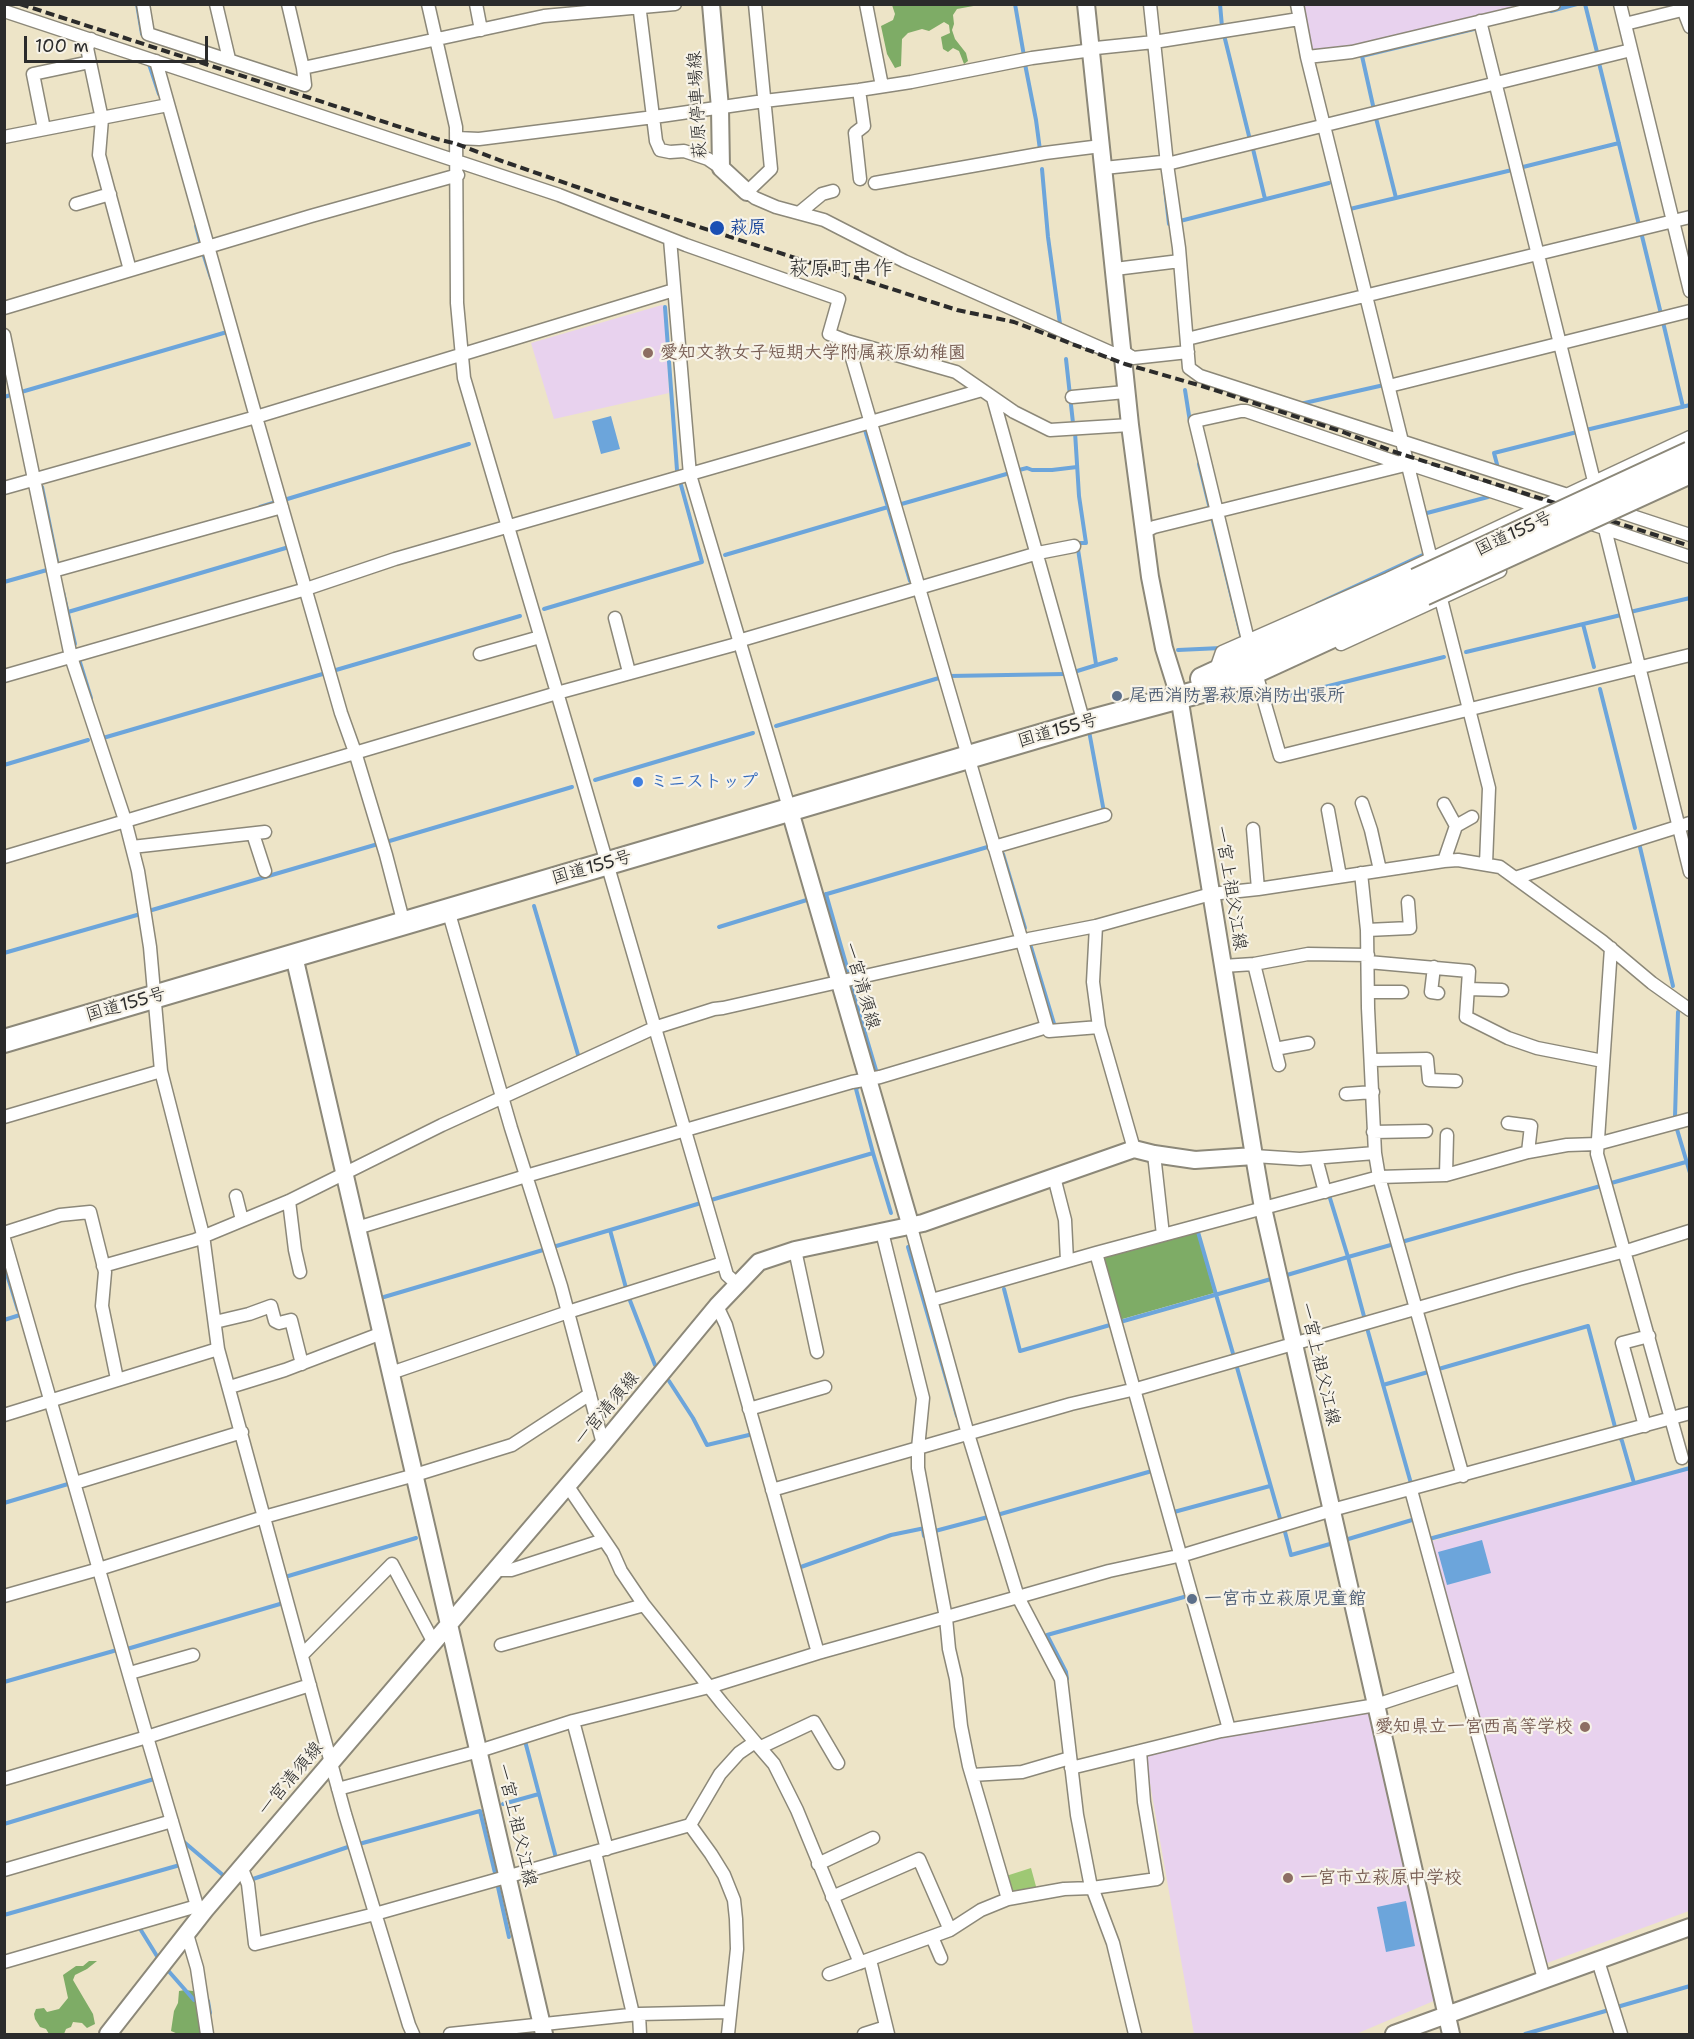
<!DOCTYPE html>
<html>
<head>
<meta charset="utf-8">
<style>
  body { margin:0 }
  #map { position:relative; width:1694px; height:2039px; overflow:hidden; background:#ede4c7; font-family:"Shantell Sans",sans-serif }
  canvas { display:block }
  .frame { position:absolute; inset:0; border:6px solid #2b2b2b; pointer-events:none }
  .scale { position:absolute; left:24px; top:36px; width:184px; height:27px; box-sizing:border-box; border:3px solid #2b2b2b; border-top:0; padding-left:8px; font-size:18px; line-height:21px; white-space:nowrap; color:#2b2b2b; -webkit-text-stroke:4px #f7f3e8; paint-order:stroke }
</style>
</head>
<body>
<div id="map">
<canvas width="1694" height="2039"></canvas>
<div class="frame"></div>
<div class="scale">100 m</div>
</div>
<script>
const g = document.querySelector('canvas').getContext('2d');
g.lineJoin = 'round';
function fillPath(path, color) {
  g.fillStyle = color;
  g.fill(path, 'evenodd');
}
function shape(rows) {
  const path = new Path2D();
  for (const r of rows) {
    path.moveTo(r[0], r[1]);
    for (let i = 2; i < r.length; i += 2) path.lineTo(r[i], r[i + 1]);
  }
  return path;
}
function trace(path, color, width, dash) {
  g.strokeStyle = color;
  g.lineWidth = width;
  g.lineCap = dash ? 'butt' : 'round';
  g.setLineDash(dash || []);
  g.stroke(path);
}
function drawText(font, color, halo, rows, align = 'center') {
  g.font = font + ' "Shantell Sans","Klee One",sans-serif';
  g.lineWidth = 4.5;
  g.setLineDash([]);
  g.textBaseline = 'middle';
  g.strokeStyle = halo;
  g.fillStyle = color;
  for (const [text, x, y, turn = 0] of rows) {
    g.save();
    g.translate(x, y);
    g.rotate((+turn || 0) * Math.PI / 180);
    g.textAlign = isNaN(turn) ? turn : align;
    if (halo) g.strokeText(text, 0, 0);
    g.fillText(text, 0, 0);
    g.restore();
  }
}
const built = shape([
  [1512,4,1513,8,1351,48,1313,53,1311,49,1303,5],
  [662,305,664,306,669,393,554,419,531,343],
  [1689,1469,1689,1911,1547,1963,1429,1542],
  [1371,1710,1436,2000,1356,2034,1194,2034,1145,1755,1264,1727]
]);
const green = shape([
  [1031,1868,1037,1890,1016,1894,1011,1891,1006,1876]
]);
const forest = shape([
  [892,5,979,5,957,9,953,15,954,24,952,30,955,39,966,53,968,61,964,64,959,51,953,48,948,52,943,49,941,37,950,33,949,25,944,22,929,31,922,29,908,33,902,39,901,66,895,68,887,54,881,26,893,20,895,14],
  [1197,1232,1214,1293,1119,1320,1102,1263,1106,1257],
  [89,1961,97,1961,87,1969,75,1975,73,1980,93,2014,95,2024,87,2028,82,2023,73,2022,71,2027,66,2029,64,2034,49,2034,46,2029,40,2027,35,2019,34,2014,36,2009,44,2008,47,2012,59,2009,68,1998,63,1975,76,1966,83,1966],
  [185,1990,193,1991,198,1995,204,2034,186,2033,178,2034,171,2031,174,2011,178,2003,179,1991]
]);
const water = shape([
  [611,416,620,449,601,454,592,421],
  [1482,1540,1491,1573,1447,1585,1438,1552],
  [1406,1901,1415,1946,1386,1952,1377,1907]
]);
const stream = shape([
  [137,4,142,34],
  [1015,4,1024,56],
  [1220,4,1222,27],
  [1585,4,1598,56],
  [1551,11,1577,4],
  [1224,35,1250,140],
  [1599,63,1639,225],
  [149,64,159,94],
  [1025,64,1036,120,1040,150],
  [1374,110,1362,56,1478,28],
  [1376,118,1396,198],
  [1253,149,1265,199],
  [1519,168,1619,143],
  [1042,169,1048,237,1060,324],
  [1165,189,1169,224],
  [1350,209,1512,170],
  [1180,221,1329,183],
  [196,226,201,245],
  [1641,232,1661,314],
  [203,253,211,278],
  [665,307,677,470],
  [1663,322,1683,407],
  [1066,359,1073,423],
  [1185,390,1190,422],
  [4,397,227,332],
  [1300,404,1384,385],
  [865,430,910,581],
  [1586,430,1690,405],
  [1075,432,1079,496,1086,543,1077,543,1096,664],
  [1199,464,1210,509],
  [1498,468,1494,453,1577,432],
  [1015,471,1027,468,1032,470,1052,470,1077,467],
  [42,487,57,561],
  [284,500,469,444],
  [898,505,1010,473],
  [260,507,276,502,275,499],
  [1427,513,1488,497],
  [1212,517,1242,639,1239,640],
  [725,555,888,507],
  [4,582,47,570],
  [63,592,75,644],
  [1317,604,1425,554,1424,551],
  [544,609,702,562,681,485],
  [68,612,289,547],
  [1630,612,1690,598],
  [1583,624,1594,667],
  [1178,650,1221,648],
  [1466,652,1621,615],
  [79,659,91,698],
  [336,670,520,616],
  [1074,672,1116,659],
  [949,676,1065,674],
  [1600,689,1635,828],
  [1277,699,1444,657],
  [776,726,939,678],
  [1089,731,1104,812],
  [103,738,326,673],
  [4,765,88,740],
  [595,780,753,733],
  [386,842,572,787],
  [1639,843,1673,986],
  [1003,854,1025,928],
  [826,894,848,971],
  [820,896,991,846],
  [534,906,579,1058],
  [152,910,378,844],
  [719,927,810,899],
  [1031,947,1055,1027,1057,1027],
  [4,953,137,915],
  [851,986,876,1070],
  [858,1087,856,1089,873,1153],
  [1675,1117,1678,1012],
  [1676,1126,1690,1173],
  [1329,1195,1348,1257,1686,1162],
  [711,1200,873,1153,891,1213],
  [610,1230,626,1288],
  [1198,1232,1234,1357],
  [553,1247,701,1203],
  [908,1247,957,1416],
  [4,1265,18,1310],
  [1287,1275,1348,1257,1365,1320],
  [1004,1289,1020,1351,1110,1325],
  [384,1297,543,1250],
  [629,1298,655,1365],
  [4,1320,20,1315],
  [1120,1322,1271,1279],
  [1367,1328,1412,1487],
  [1236,1364,1281,1522],
  [669,1381,693,1418,707,1445,753,1434],
  [1383,1385,1588,1326,1615,1427,1622,1441,1634,1483],
  [4,1503,68,1484],
  [1174,1512,1270,1486],
  [997,1515,1152,1471,1153,1474],
  [935,1531,988,1517],
  [1285,1532,1291,1555,1330,1544],
  [1429,1539,1690,1468],
  [1345,1540,1412,1520],
  [798,1568,891,1535,925,1528,925,1530,923,1530,924,1536],
  [287,1581,285,1577,416,1538],
  [127,1649,280,1604],
  [1067,1679,1066,1672,1047,1635,1184,1597],
  [4,1682,117,1650],
  [525,1741,556,1858,558,1858],
  [503,1804,539,1794],
  [4,1824,154,1779],
  [184,1842,224,1876],
  [359,1844,480,1811,495,1873],
  [250,1880,348,1847],
  [498,1887,509,1937],
  [4,1915,180,1865,178,1860],
  [139,1927,160,1961],
  [165,1967,194,2000,208,2001,210,2013],
  [1617,2007,1690,1986],
  [1525,2034,1609,2010]
]);
const street = shape([
  [143,4,148,34,305,85,303,68,544,16,675,4],
  [216,4,229,59],
  [288,4,303,68],
  [428,4,456,127,457,303,464,378,574,750,727,1275,737,1284],
  [476,4,481,30],
  [639,4,656,141,660,150,670,152,684,151,708,159,721,168],
  [755,4,771,169,747,192,755,198,776,207,824,220,904,261,1112,353,1121,353,1124,352,1133,358,1188,352],
  [866,4,882,86],
  [1150,4,1167,164,1179,248,1189,368,1200,376,1586,501],
  [1297,4,1307,57,1431,559],
  [1620,4,1690,291],
  [1681,4,1690,27],
  [4,11,559,195,686,245,839,299,829,334,847,341,956,372,1014,412,1050,430,1130,425],
  [1480,21,1596,489],
  [1625,24,1690,8],
  [91,39,87,48,102,119,99,155,130,270],
  [1307,57,1352,52,1554,4],
  [156,61,256,417,341,713,355,752,386,855,404,924],
  [859,90,864,126,855,133,860,179],
  [44,129,33,74,90,62],
  [4,137,168,105],
  [457,138,479,139,654,117,764,101,859,90,911,82,1032,58,1085,51,1096,48,1154,42,1299,19],
  [1104,168,1162,162,1167,164,1631,50],
  [875,183,1045,153,1101,146],
  [76,204,110,194],
  [799,213,822,194,833,191],
  [670,239,690,475,790,811],
  [1115,269,1180,261],
  [4,308,311,216,458,175],
  [4,335,71,657,125,820,138,871,150,947,161,1071,203,1235,218,1349,345,1814,409,2025,413,2034],
  [1187,339,1690,217],
  [847,341,1047,1027],
  [1389,386,1690,311],
  [1072,397,1125,392,1127,390],
  [993,398,1084,723],
  [4,488,256,417,674,290],
  [1611,509,1690,535],
  [1583,521,1690,557],
  [1605,529,1690,872],
  [1144,532,1154,527,1405,465],
  [53,571,282,507],
  [1441,599,1489,788,1486,864],
  [615,618,629,672],
  [1248,640,1195,421,1241,411,1246,411,1396,462,1409,464,1557,513],
  [1341,644,1500,571],
  [480,654,540,637],
  [1215,672,1222,652,1388,579,1690,437],
  [1248,675,1258,680,1280,756,1690,655],
  [4,676,306,589,395,559,982,390],
  [1362,803,1371,830,1380,870],
  [1328,810,1340,876],
  [1456,826,1472,817],
  [1253,829,1258,889],
  [253,834,265,871],
  [132,847,265,832],
  [994,847,1105,815],
  [4,857,557,693,733,645,745,639,1038,553,1074,546],
  [1444,861,1456,826,1444,804],
  [1361,873,1367,930,1368,1008,1375,1153,1379,1177,1463,1476],
  [1515,878,1690,823],
  [448,910,511,1128,561,1286,603,1444],
  [1096,926,1093,982,1099,1027,1134,1149],
  [1367,930,1410,928,1408,902],
  [1611,948,1597,1154,1682,1458],
  [1368,962,1469,971,1466,1017,1508,1038,1537,1048,1603,1061],
  [1254,964,1279,1065],
  [1223,966,1254,964,1308,954,1368,955],
  [1434,967,1431,992,1438,993],
  [1468,989,1502,990],
  [1368,992,1402,992],
  [1275,1049,1308,1043],
  [1372,1060,1427,1059,1429,1080,1456,1081],
  [1346,1094,1373,1092],
  [4,1117,161,1071],
  [1508,1123,1531,1126,1528,1152],
  [1373,1132,1426,1131],
  [1154,1154,1163,1235],
  [1254,1156,1300,1159,1375,1153],
  [1316,1158,1325,1192],
  [1446,1175,1447,1135],
  [1054,1177,1065,1220,1067,1261],
  [236,1196,242,1220],
  [289,1201,295,1250,300,1272],
  [911,1227,968,1434,1018,1597,1061,1679,1077,1815,1090,1882,1113,1943,1135,2034],
  [357,1228,526,1176,852,1082,880,1077,1047,1027,1049,1031,1099,1027],
  [4,1233,60,1215,90,1212,105,1272,102,1306,117,1379],
  [4,1239,147,1737,197,1906],
  [795,1250,817,1352],
  [1096,1253,1229,1729],
  [103,1266,195,1240,289,1201,442,1125,654,1028,714,1009,723,1008,1029,939,1096,926,1211,894,1258,889,1444,861,1458,860,1500,867,1602,941,1652,983,1690,1010],
  [932,1300,1096,1253,1379,1177,1446,1175,1528,1152,1567,1145,1597,1144,1690,1119],
  [717,1306,726,1325,818,1653],
  [215,1322,249,1314,271,1306,275,1321,279,1323,291,1320,302,1364],
  [391,1373,568,1312,723,1263],
  [230,1387,285,1370,382,1333],
  [749,1409,825,1387],
  [4,1415,218,1349],
  [1645,1426,1622,1343,1649,1336],
  [75,1483,242,1432],
  [772,1490,1071,1404,1140,1388,1519,1279,1633,1249,1690,1231],
  [1411,1490,1544,1979],
  [496,1570,511,1570,604,1540],
  [4,1596,99,1569,264,1517,415,1475,512,1445,590,1394],
  [501,1645,644,1605],
  [302,1655,392,1564,434,1643],
  [130,1673,193,1655],
  [573,1721,607,1849],
  [755,1742,774,1764,797,1810,860,1963],
  [761,1747,814,1722,838,1763],
  [1071,1768,1221,1731,1376,1705,1461,1677],
  [972,1775,1022,1772,1070,1758],
  [4,1779,147,1737,310,1685],
  [338,1789,479,1751,573,1721,709,1687,818,1653,1018,1597,1109,1571,1187,1554,1332,1510,1690,1413],
  [690,1825,711,1854,724,1875,734,1900,736,1919,737,1949,728,2034],
  [595,1852,633,2014],
  [818,1864,873,1838],
  [242,1869,248,1884,255,1944,375,1914,690,1825,720,1774,739,1753,755,1742,722,1703,644,1605,621,1571,613,1553,567,1485],
  [4,1870,172,1821],
  [832,1897,919,1859,950,1930],
  [1008,1899,1064,1889,1092,1888,1157,1879,1144,1802,1140,1751],
  [187,1934,197,1968,207,2034],
  [932,1937,941,1958],
  [870,1960,888,2034],
  [1598,1961,1621,2034],
  [4,1962,197,1906,204,1910],
  [829,1974,950,1930,981,1910,1008,1899,969,1766,961,1726,956,1679,949,1649,946,1618,918,1468,918,1448,923,1398,882,1232],
  [639,2014,640,2034],
  [450,2034,639,2014,729,2012],
  [864,2034,886,2027]
]);
const secondary = shape([
  [711,4,720,108,721,168,747,192],
  [1086,4,1130,425,1150,577,1164,648,1179,696,1254,1156,1263,1208,1451,2034],
  [790,811,911,1227],
  [294,956,544,2034],
  [108,2034,205,1910,603,1444,717,1306,759,1262,795,1250,923,1223,1134,1149,1154,1154,1195,1160,1254,1156],
  [1394,2034,1690,1927]
]);
const highway = shape([
  [1202,679,1416,580],
  [4,1041,1084,723,1210,689,1248,675,1424,594]
]);
const rail = shape([
  [20,4,437,139,457,144,499,160,603,196,957,310,1014,322,1125,364,1202,386,1343,432,1392,451,1690,546]
]);
const highwayBridge = shape([
  [1416,580,1690,453],
  [1424,594,1690,472]
]);
const markers = [
  [717,228,8,"#1a4fb4"],
  [648,353,6,"#8d6e63"],
  [1117,696,6,"#5c6f8a"],
  [638,782,6,"#3f7fe0"],
  [1192,1599,6,"#5c6f8a"],
  [1585,1727,6,"#8d6e63"],
  [1288,1878,6,"#8d6e63"]
];
const streetNames = [
  ["萩原停車場線",698,105,-93],
  ["国道155号",1514,534,-25],
  ["国道155号",1058,731,-16],
  ["国道155号",592,868,-16],
  ["一宮上祖父江線",1230,888,81],
  ["一宮清須線",861,986,74],
  ["国道155号",126,1005,-16],
  ["一宮上祖父江線",1319,1364,77],
  ["一宮清須線",607,1409,-50],
  ["一宮清須線",291,1779,-50],
  ["一宮上祖父江線",516,1825,77]
];
const transitNames = [
  ["萩原",730,228]
];
const educationNames = [
  ["愛知文教女子短期大学附属萩原幼稚園",660,353],
  ["愛知県立一宮西高等学校",1573,1727,"right"],
  ["一宮市立萩原中学校",1300,1878]
];
const serviceNames = [
  ["尾西消防署萩原消防出張所",1129,696],
  ["一宮市立萩原児童館",1204,1599]
];
const shopNames = [
  ["ミニストップ",650,782]
];
const quarterNames = [
  ["萩原町串作",841,270]
];
fillPath(built, '#e8d2ee');
fillPath(green, '#9ec874');
fillPath(forest, '#7eac66');
fillPath(water, '#6ca5db');
trace(stream, '#6ca5db', 4);
trace(street, '#8c8879', 15);
trace(secondary, '#8c8879', 20);
trace(highway, '#8c8879', 26);
trace(street, '#fff', 12);
trace(secondary, '#fff', 16);
trace(highway, '#fff', 22);
trace(rail, '#2b2b2b', 4, [9, 4.5]);
trace(highwayBridge, '#8c8879', 26, []);
trace(highwayBridge, '#fff', 22);
for (const [x, y, r, color] of markers) {
  const dot = new Path2D();
  dot.arc(x, y, r, 0, 2 * Math.PI);
  g.fillStyle = color;
  g.fill(dot);
  trace(dot, '#f7f3e8', 2);
}
drawText('18px', '#2b2b2b', '#f7f3e8', streetNames);
drawText('bold 18px', '#164399', '#f7f3e8', transitNames, 'left');
drawText('bold 18px', '#785e54', '#f7f3e8', educationNames, 'left');
drawText('bold 18px', '#4e5e75', '#f7f3e8', serviceNames, 'left');
drawText('bold 18px', '#366cbe', '#f7f3e8', shopNames, 'left');
drawText('21px', '#2b2b2b', '#f7f3e8', quarterNames);
</script>
</body>
</html>
